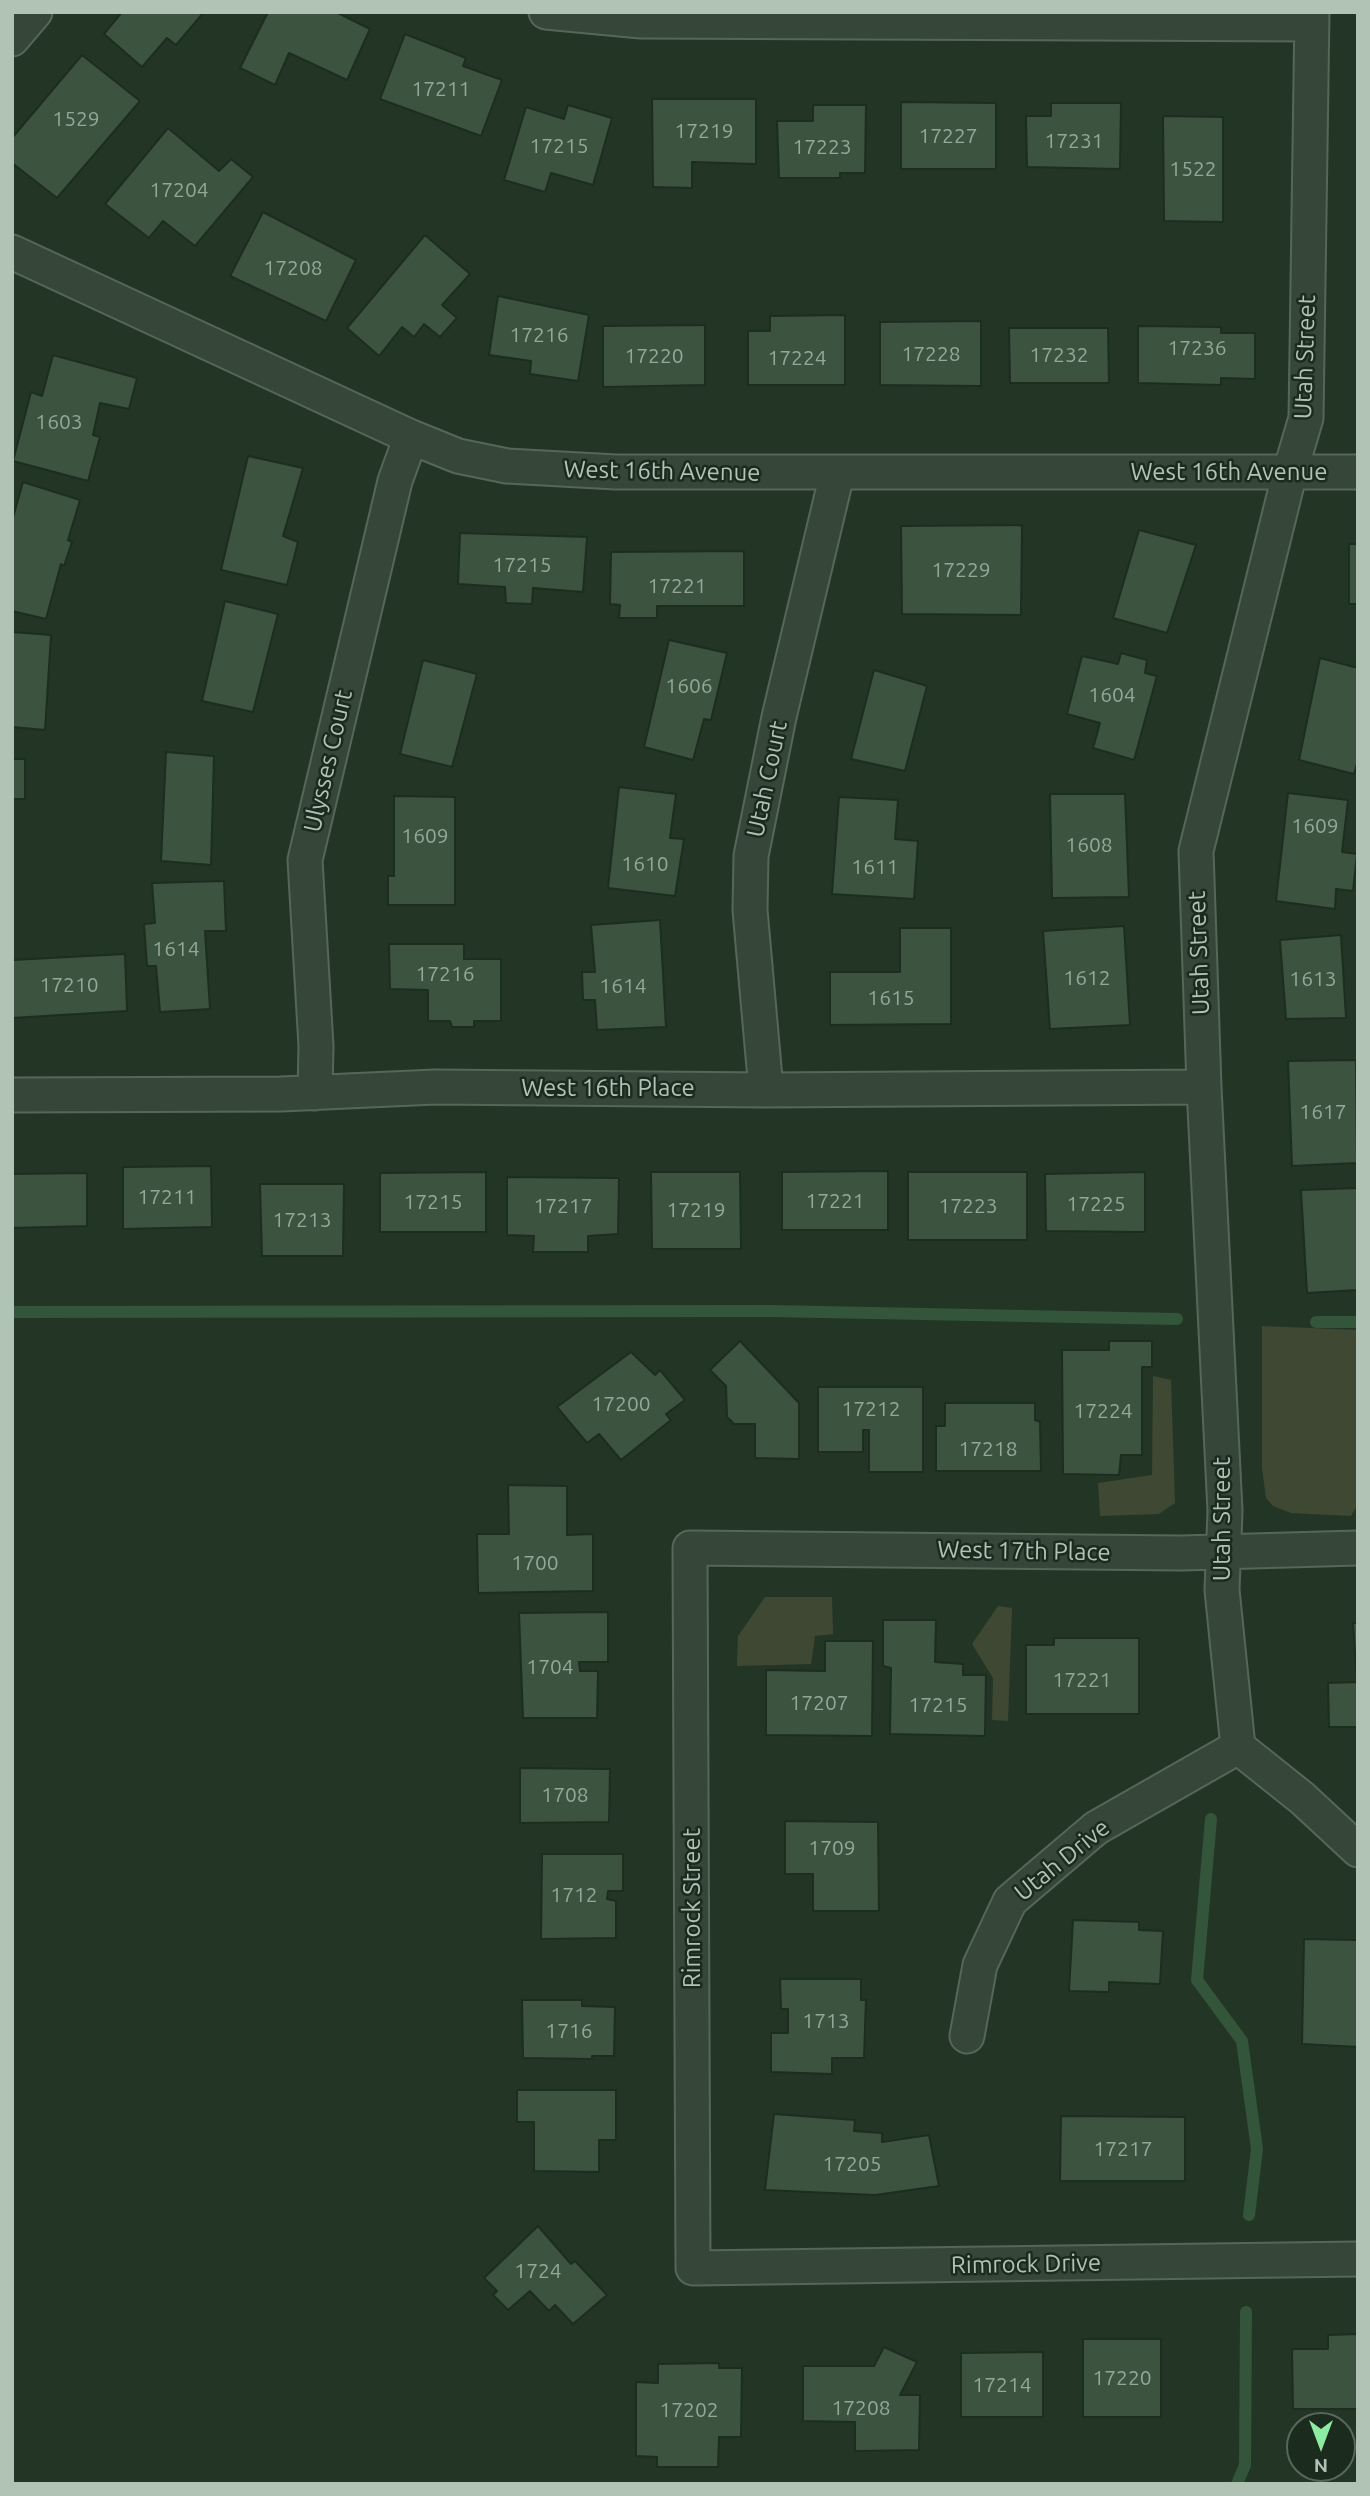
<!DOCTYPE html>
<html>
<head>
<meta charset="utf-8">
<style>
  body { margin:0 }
  #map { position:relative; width:1370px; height:2496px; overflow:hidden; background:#233626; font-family:Ubuntu,sans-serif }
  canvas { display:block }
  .frame { position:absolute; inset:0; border:14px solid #b1c3b5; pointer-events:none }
  .north { position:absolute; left:1286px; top:2412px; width:70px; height:70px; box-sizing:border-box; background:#1b2b1e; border:2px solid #57685a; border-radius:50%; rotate:180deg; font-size:19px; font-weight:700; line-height:28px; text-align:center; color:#b1c3b5 }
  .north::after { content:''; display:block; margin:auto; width:24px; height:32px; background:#8deca1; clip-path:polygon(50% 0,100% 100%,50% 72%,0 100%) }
</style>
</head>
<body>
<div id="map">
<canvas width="1370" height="2496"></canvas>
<div class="frame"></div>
<div class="north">N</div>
</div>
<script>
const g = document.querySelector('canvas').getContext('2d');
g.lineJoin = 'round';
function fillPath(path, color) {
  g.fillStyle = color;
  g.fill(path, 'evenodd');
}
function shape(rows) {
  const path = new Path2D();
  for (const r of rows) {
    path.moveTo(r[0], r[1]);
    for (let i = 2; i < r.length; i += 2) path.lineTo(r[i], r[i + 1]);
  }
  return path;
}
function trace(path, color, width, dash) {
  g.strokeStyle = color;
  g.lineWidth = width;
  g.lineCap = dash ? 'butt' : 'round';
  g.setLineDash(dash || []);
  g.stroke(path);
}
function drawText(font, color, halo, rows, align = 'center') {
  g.font = font + ' Ubuntu,sans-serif';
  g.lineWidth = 5;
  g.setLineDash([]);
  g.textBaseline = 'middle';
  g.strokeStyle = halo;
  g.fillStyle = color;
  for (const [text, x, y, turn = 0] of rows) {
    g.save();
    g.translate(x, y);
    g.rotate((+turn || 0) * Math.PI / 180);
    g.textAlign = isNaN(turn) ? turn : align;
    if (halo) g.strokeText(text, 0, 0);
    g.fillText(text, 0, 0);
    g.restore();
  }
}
const green = shape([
  [1262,1326,1358,1330,1358,1504,1351,1516,1291,1513,1273,1506,1266,1498,1262,1468],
  [1153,1376,1171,1380,1175,1503,1159,1514,1100,1516,1098,1483,1152,1475],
  [765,1597,832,1597,833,1634,815,1636,811,1664,737,1666,738,1636],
  [998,1606,1012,1608,1008,1721,992,1720,993,1678,972,1644]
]);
const stream = shape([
  [12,1312,771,1311,1177,1319],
  [1316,1322,1358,1322],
  [1211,1819,1197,1980,1242,2041,1257,2149,1249,2215],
  [1237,2484,1245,2465,1246,2312]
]);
const building = shape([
  [122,12,204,12,176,45,167,38,142,67,104,34,122,12],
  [268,12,336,12,370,29,347,80,289,53,275,85,240,68,268,12],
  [405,34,466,58,463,66,502,80,481,136,380,99,405,34],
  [82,55,140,101,57,198,12,163,12,138,82,55],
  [652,99,756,99,756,164,692,162,692,188,653,187,652,99],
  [901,102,996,103,996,169,901,169,901,102],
  [1051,103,1121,103,1120,169,1027,167,1026,116,1051,116,1051,103],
  [568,105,612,118,593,185,551,173,545,192,504,180,526,107,564,119,568,105],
  [813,105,866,105,865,173,840,173,840,178,779,178,777,121,813,121,813,105],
  [1163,116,1223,117,1223,222,1164,221,1163,116],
  [168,128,219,171,231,159,253,177,195,246,163,221,149,238,105,204,168,128],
  [263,212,356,260,326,321,230,276,263,212],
  [425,235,470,274,442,305,457,318,440,337,424,324,414,337,402,327,379,356,347,328,425,235],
  [498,296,589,315,578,381,530,374,531,361,489,355,498,296],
  [845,315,845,385,748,385,748,331,770,331,770,316,845,315],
  [981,321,981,386,880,385,880,322,981,321],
  [705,325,705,385,603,387,603,326,705,325],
  [1138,326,1221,327,1221,333,1255,333,1255,379,1221,378,1221,385,1138,383,1138,326],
  [1009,328,1108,328,1109,383,1010,383,1009,328],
  [53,355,137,378,129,409,100,403,93,435,100,437,88,481,13,461,31,392,42,396,53,355],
  [248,456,303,468,283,536,298,542,287,585,221,570,248,456],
  [23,482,80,500,68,540,72,542,64,566,61,564,46,619,12,611,12,521,23,482],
  [1022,525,1021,615,902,614,901,526,1022,525],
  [1139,530,1196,545,1167,633,1113,618,1139,530],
  [460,533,587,537,583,592,533,588,532,604,506,603,505,587,458,584,460,533],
  [1349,544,1358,544,1358,604,1349,604,1349,544],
  [744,551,744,606,657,606,657,618,619,618,620,605,610,604,611,552,744,551],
  [225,601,278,614,253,712,202,701,225,601],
  [12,632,51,635,45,730,12,727,12,632],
  [669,640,727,653,711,720,704,719,693,760,644,747,669,640],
  [1121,653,1147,660,1145,673,1157,676,1134,760,1093,748,1100,723,1067,714,1082,656,1118,664,1121,653],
  [1320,658,1358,668,1358,760,1354,774,1299,760,1320,658],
  [423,660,477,674,452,767,400,754,423,660],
  [874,670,927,686,905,771,851,759,874,670],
  [166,752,214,756,211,865,161,861,166,752],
  [12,759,25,759,25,799,12,799,12,759],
  [619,787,676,794,670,838,684,839,675,896,608,888,619,787],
  [1288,793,1348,800,1342,852,1357,854,1353,891,1336,889,1335,909,1276,901,1288,793],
  [1050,794,1125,794,1129,897,1052,898,1050,794],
  [394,796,455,797,455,905,388,905,388,876,394,876,394,796],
  [839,797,898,800,895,839,918,841,914,899,832,894,839,797],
  [224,881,226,931,205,931,210,1009,160,1012,156,966,147,966,144,924,155,923,152,883,224,881],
  [660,920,666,1027,597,1030,595,1000,583,1000,582,972,595,972,591,925,660,920],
  [1124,926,1130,1025,1050,1029,1043,931,1124,926],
  [900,928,951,928,951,1024,830,1025,830,972,900,972,900,928],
  [1341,935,1346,1018,1286,1019,1280,940,1341,935],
  [389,944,464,944,464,959,501,959,501,1021,474,1021,474,1027,452,1027,450,1021,428,1021,428,990,390,989,389,944],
  [125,954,127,1011,12,1018,12,960,125,954],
  [1356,1060,1357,1163,1292,1166,1288,1061,1356,1060],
  [211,1166,212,1227,123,1229,123,1167,211,1166],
  [888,1171,888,1230,782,1230,782,1172,888,1171],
  [486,1172,486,1232,380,1232,380,1173,486,1172],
  [651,1172,740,1172,741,1249,652,1249,651,1172],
  [908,1172,1027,1172,1027,1240,908,1240,908,1172],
  [1145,1172,1145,1232,1046,1231,1045,1174,1145,1172],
  [87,1173,87,1226,12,1228,12,1174,87,1173],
  [507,1177,619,1178,618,1234,588,1236,588,1252,533,1252,534,1236,507,1235,507,1177],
  [260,1184,344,1184,343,1256,262,1256,260,1184],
  [1358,1188,1358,1290,1307,1293,1301,1190,1358,1188],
  [740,1341,799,1403,799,1459,755,1458,755,1424,734,1424,727,1417,726,1386,710,1370,740,1341],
  [1109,1341,1152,1341,1152,1367,1142,1367,1142,1455,1121,1455,1119,1475,1063,1474,1062,1350,1109,1350,1109,1341],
  [631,1352,655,1375,660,1370,685,1400,666,1414,671,1420,621,1460,599,1434,587,1443,557,1407,631,1352],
  [818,1387,923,1387,923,1472,869,1472,869,1430,863,1430,863,1452,818,1452,818,1387],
  [945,1403,1035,1403,1035,1420,1040,1422,1041,1471,936,1471,936,1426,945,1426,945,1403],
  [508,1485,567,1486,567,1535,593,1534,593,1591,478,1593,477,1534,509,1534,508,1485],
  [608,1612,608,1662,579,1662,580,1671,598,1671,597,1718,523,1718,519,1613,608,1612],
  [883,1620,936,1620,935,1662,963,1664,963,1675,986,1675,985,1736,890,1734,891,1668,883,1666,883,1620],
  [1353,1623,1358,1623,1358,1727,1329,1727,1328,1683,1357,1682,1353,1623],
  [1054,1638,1139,1638,1139,1714,1026,1714,1026,1645,1054,1645,1054,1638],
  [825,1641,873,1641,872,1736,766,1735,766,1670,825,1671,825,1641],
  [520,1768,610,1769,609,1822,520,1823,520,1768],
  [785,1821,878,1822,879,1911,813,1911,813,1874,785,1874,785,1821],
  [542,1854,623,1854,623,1891,608,1891,607,1899,616,1901,616,1938,541,1939,542,1854],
  [1073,1920,1139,1922,1139,1930,1163,1931,1160,1984,1109,1982,1109,1992,1069,1991,1073,1920],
  [1304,1939,1358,1940,1358,2047,1302,2044,1304,1939],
  [780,1979,861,1979,861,2000,866,2000,864,2058,832,2058,832,2074,771,2072,771,2033,788,2033,788,2009,781,2009,780,1979],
  [522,2000,582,2000,582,2006,615,2007,614,2056,592,2056,592,2059,523,2058,522,2000],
  [517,2090,616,2090,616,2140,599,2140,599,2172,534,2171,534,2122,517,2122,517,2090],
  [774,2114,855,2120,854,2131,882,2133,882,2142,929,2135,939,2186,875,2195,765,2190,774,2114],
  [1061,2116,1185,2117,1185,2181,1060,2181,1061,2116],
  [538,2226,571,2264,575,2261,607,2295,573,2324,555,2305,549,2311,530,2291,508,2310,493,2295,497,2291,484,2278,538,2226],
  [1358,2334,1358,2409,1293,2409,1292,2349,1328,2349,1328,2335,1358,2334],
  [1083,2339,1161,2339,1161,2417,1083,2417,1083,2339],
  [884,2347,917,2362,900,2395,920,2395,919,2450,855,2451,855,2422,803,2421,803,2366,874,2366,884,2347],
  [1043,2352,1043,2417,961,2417,961,2353,1043,2352],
  [719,2363,719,2368,742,2368,741,2437,719,2437,718,2467,657,2467,657,2457,636,2456,636,2382,658,2383,658,2364,719,2363]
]);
const minor = shape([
  [546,12,641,21,1312,24],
  [1312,12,1306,418,1290,472,1196,851,1204,1087,1225,1511,1222,1590,1238,1747,1302,1798,1358,1850],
  [12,39,35,12],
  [12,252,411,437,458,456,507,466,616,472,1358,472],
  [766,1090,750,910,751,856,779,717,837,474],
  [315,1093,316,1046,305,860,395,481,411,437],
  [12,1095,281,1094,435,1087,766,1090,1204,1087],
  [1358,1548,1181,1553,690,1548,693,2268,1358,2259],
  [967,2036,980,1965,1010,1901,1096,1828,1238,1747]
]);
const numberNames = [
  ["17211",441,89],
  ["1529",76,119],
  ["17219",704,131],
  ["17227",948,136],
  ["17231",1074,141],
  ["17215",559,146],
  ["17223",822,147],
  ["1522",1193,169],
  ["17204",179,190],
  ["17208",293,268],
  ["17216",539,335],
  ["17236",1197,348],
  ["17228",931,354],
  ["17232",1059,355],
  ["17220",654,356],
  ["17224",797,358],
  ["1603",59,422],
  ["17215",522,565],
  ["17229",961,570],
  ["17221",677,586],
  ["1606",689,686],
  ["1604",1112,695],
  ["1609",1315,826],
  ["1609",425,836],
  ["1608",1089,845],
  ["1610",645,864],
  ["1611",875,867],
  ["1614",176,949],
  ["17216",445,974],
  ["1612",1087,978],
  ["1613",1313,979],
  ["17210",69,985],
  ["1614",623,986],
  ["1615",891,998],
  ["1617",1323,1112],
  ["17211",167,1197],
  ["17221",835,1201],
  ["17215",433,1202],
  ["17225",1096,1204],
  ["17217",563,1206],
  ["17223",968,1206],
  ["17219",696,1210],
  ["17213",302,1220],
  ["17200",621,1404],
  ["17212",871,1409],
  ["17224",1103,1411],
  ["17218",988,1449],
  ["1700",535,1563],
  ["1704",550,1667],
  ["17221",1082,1680],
  ["17207",819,1703],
  ["17215",938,1705],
  ["1708",565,1795],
  ["1709",832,1848],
  ["1712",574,1895],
  ["1713",826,2021],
  ["1716",569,2031],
  ["17217",1123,2149],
  ["17205",852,2164],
  ["1724",538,2271],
  ["17220",1122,2378],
  ["17214",1002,2385],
  ["17208",861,2408],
  ["17202",689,2410]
];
const streetNames = [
  ["Utah Street",1305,357,-88],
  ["West 16th Avenue",662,471,1],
  ["West 16th Avenue",1229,472],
  ["Ulysses Court",328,761,-77],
  ["Utah Court",767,779,-78],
  ["Utah Street",1199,953,-92],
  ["West 16th Place",608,1088],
  ["Utah Street",1222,1519,-90],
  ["West 17th Place",1024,1551,1],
  ["Utah Drive",1062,1860,-39],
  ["Rimrock Street",692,1908,-90],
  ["Rimrock Drive",1026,2264,-1]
];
fillPath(green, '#3f4833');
trace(stream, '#335539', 12);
fillPath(building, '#3c5340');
trace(building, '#1d2d20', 2);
trace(minor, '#56675a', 37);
trace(minor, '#364639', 33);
drawText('21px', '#94a798', null, numberNames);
drawText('24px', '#b1c3b5', '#1b2b1e', streetNames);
</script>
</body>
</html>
